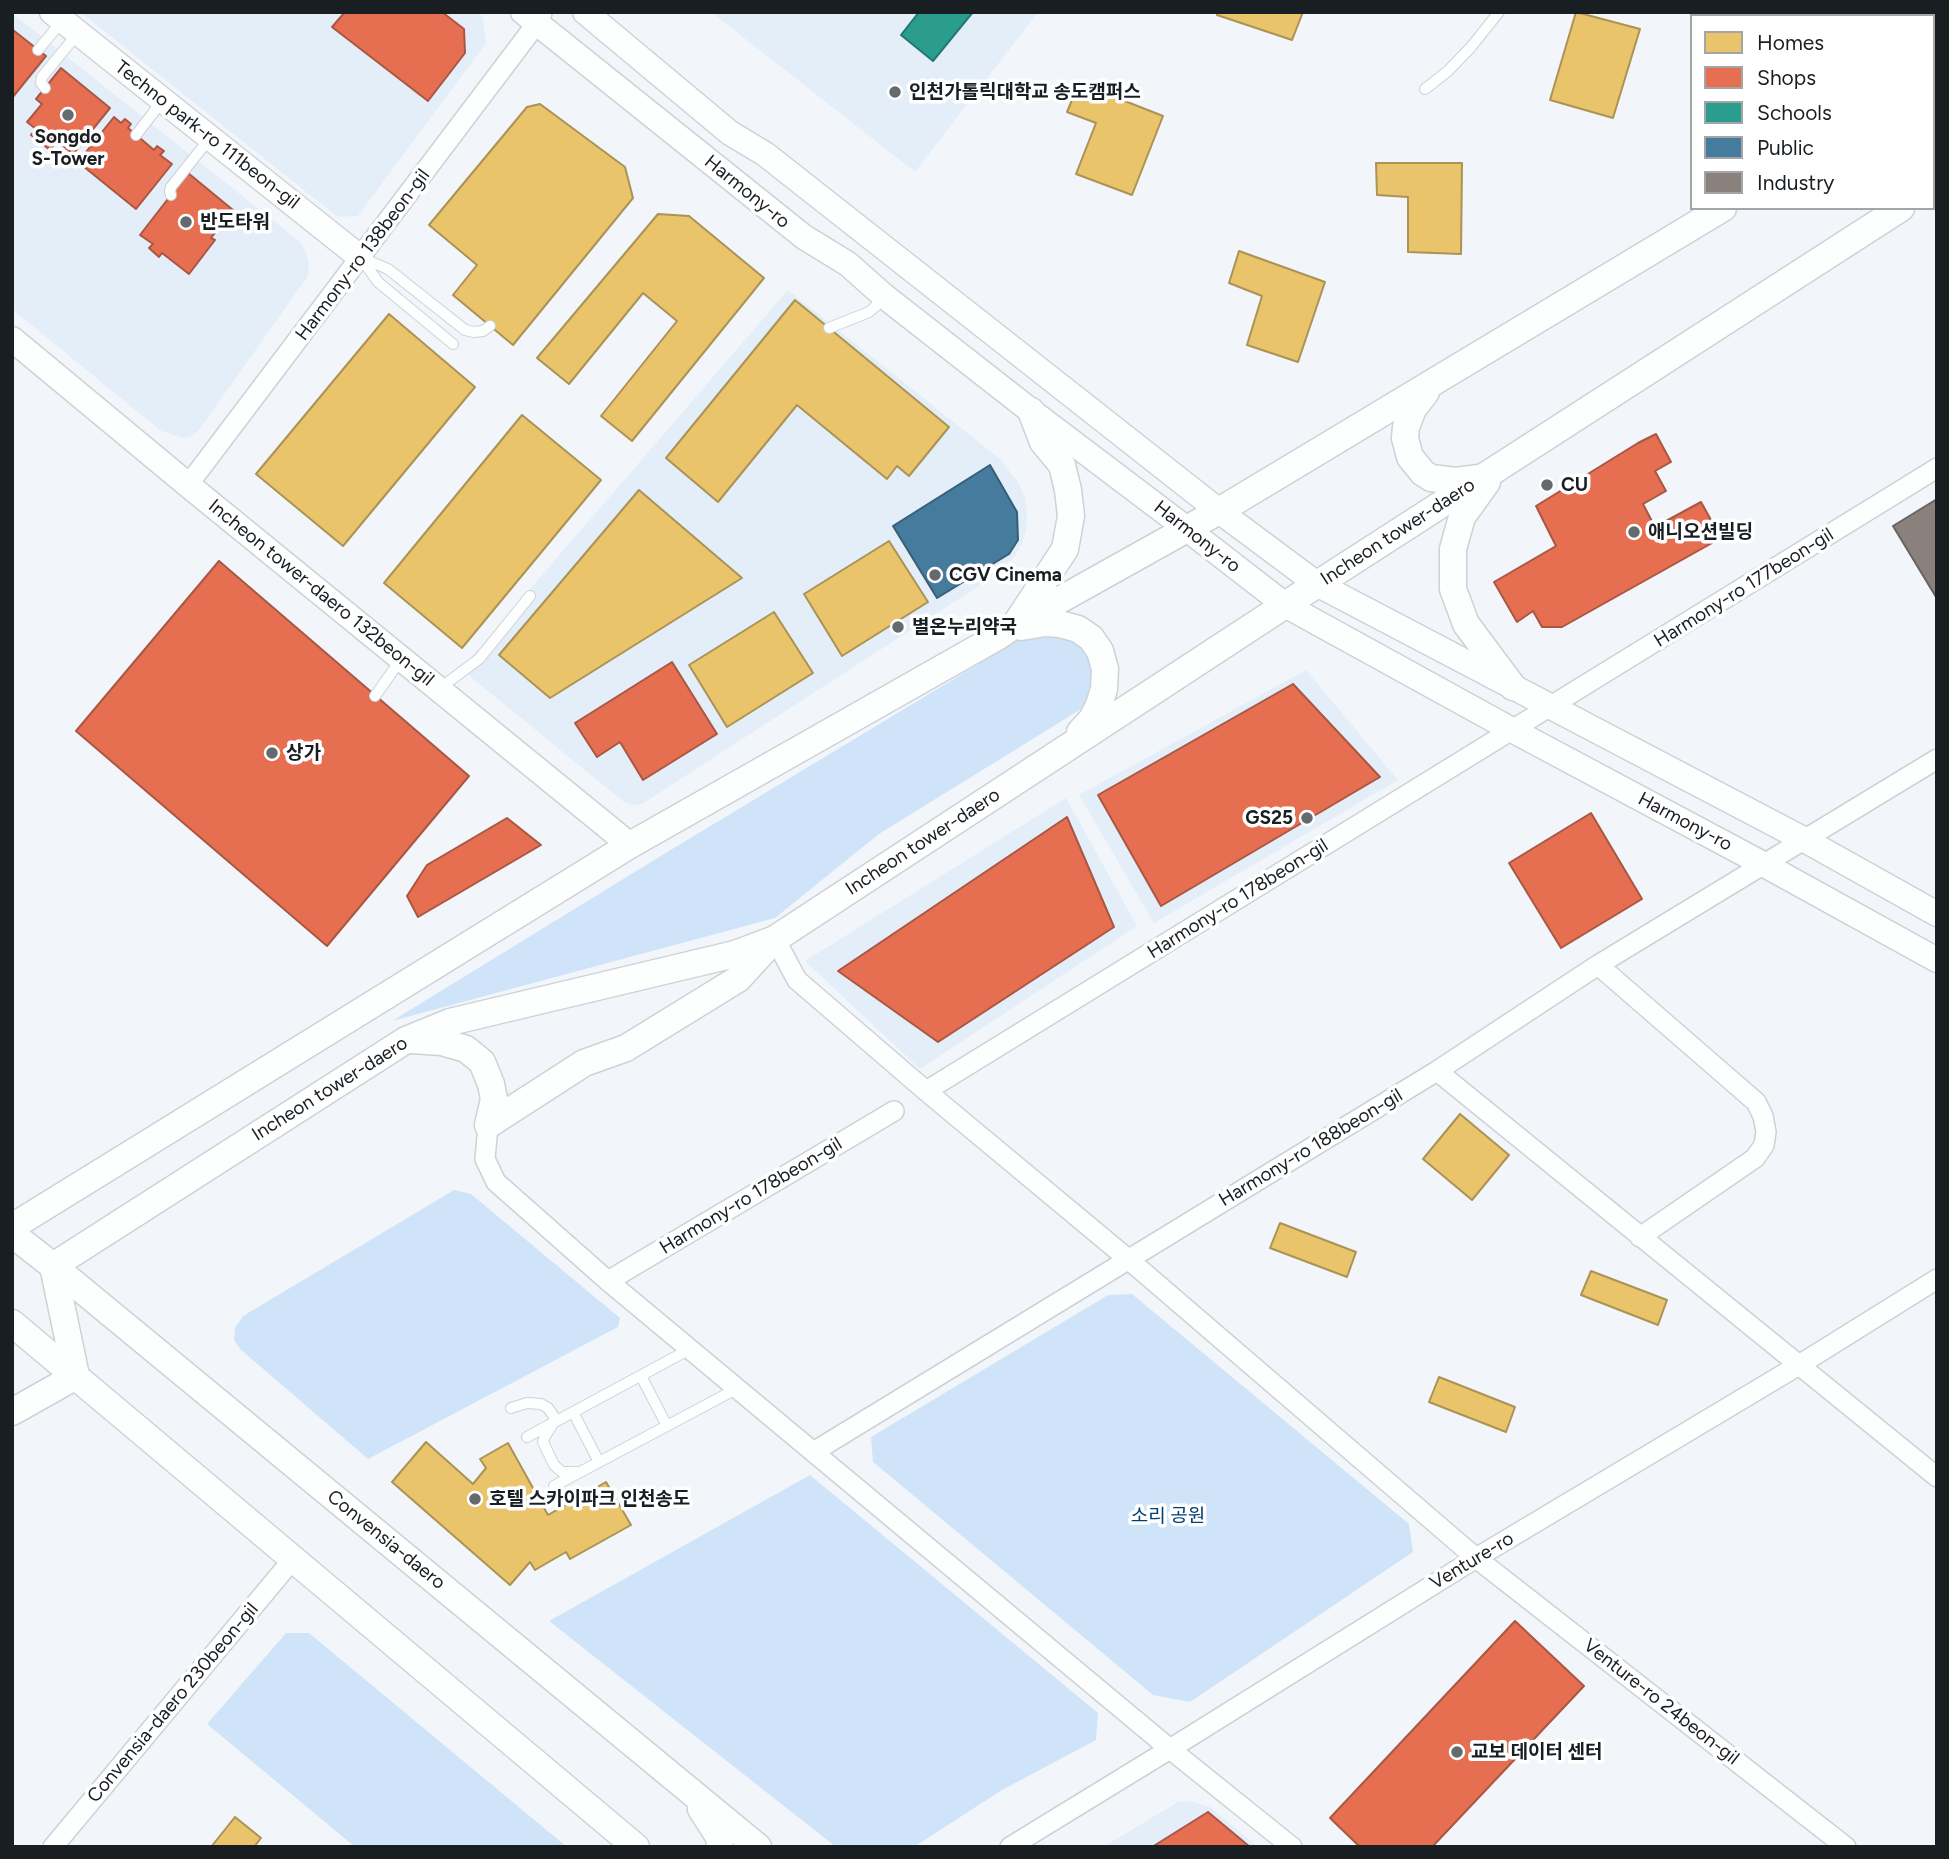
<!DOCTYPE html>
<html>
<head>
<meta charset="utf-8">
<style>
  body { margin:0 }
  #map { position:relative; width:1949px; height:1859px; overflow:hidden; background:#f2f6fa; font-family:Figtree,sans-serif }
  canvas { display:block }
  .frame { position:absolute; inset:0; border:14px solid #191e23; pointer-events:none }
  .legend { position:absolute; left:1690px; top:14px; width:245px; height:196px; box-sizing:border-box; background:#fff; border:2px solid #a3a5a7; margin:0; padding:9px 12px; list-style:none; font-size:21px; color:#191e23 }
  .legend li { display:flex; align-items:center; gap:14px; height:35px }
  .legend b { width:35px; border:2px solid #a3a5a7 }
</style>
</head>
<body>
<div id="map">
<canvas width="1949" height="1859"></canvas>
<div class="frame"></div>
<ul class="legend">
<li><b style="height:19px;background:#e9c46a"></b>Homes</li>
<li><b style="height:19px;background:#e76f51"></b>Shops</li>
<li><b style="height:19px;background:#2a9d8f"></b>Schools</li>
<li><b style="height:19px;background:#457b9d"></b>Public</li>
<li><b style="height:19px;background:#8a817c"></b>Industry</li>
</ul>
</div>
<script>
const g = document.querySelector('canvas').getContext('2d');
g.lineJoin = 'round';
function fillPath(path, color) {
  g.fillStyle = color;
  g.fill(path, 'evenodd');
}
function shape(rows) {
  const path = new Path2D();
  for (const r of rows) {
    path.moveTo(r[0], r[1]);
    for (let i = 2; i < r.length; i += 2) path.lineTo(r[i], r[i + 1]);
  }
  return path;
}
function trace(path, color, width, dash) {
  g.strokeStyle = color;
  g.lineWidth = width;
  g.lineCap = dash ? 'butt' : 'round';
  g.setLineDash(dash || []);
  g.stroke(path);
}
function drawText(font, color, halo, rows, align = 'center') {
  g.font = font + ' Figtree,"Noto Sans KR",sans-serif';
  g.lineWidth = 7;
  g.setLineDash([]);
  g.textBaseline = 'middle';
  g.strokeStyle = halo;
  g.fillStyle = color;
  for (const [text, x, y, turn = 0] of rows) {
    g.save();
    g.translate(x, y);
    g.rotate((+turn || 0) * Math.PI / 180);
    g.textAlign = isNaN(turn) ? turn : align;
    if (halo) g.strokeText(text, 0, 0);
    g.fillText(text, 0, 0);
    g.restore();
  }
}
const built = shape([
  [80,12,476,12,483,18,486,43,358,216,338,217],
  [711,12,1038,12,915,172],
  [12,13,299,241,306,252,309,264,308,276,199,430,192,436,183,438,161,431,12,309],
  [788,290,1000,459,1018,482,1025,498,1027,514,1026,529,1022,544,1015,556,985,582,642,804,633,805,624,802,461,669],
  [1306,670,1398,780,1154,923,1079,795],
  [1066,798,1137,926,920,1069,805,961],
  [1190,1801,1210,1807,1258,1847,1103,1847,1178,1802]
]);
const green = shape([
  [1062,633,1091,653,1096,670,1090,702,1078,711,879,834,775,918,392,1021,664,854,1025,636],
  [454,1190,471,1194,620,1318,618,1327,368,1459,240,1349,234,1340,235,1328,243,1316],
  [1132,1294,1409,1524,1413,1552,1190,1702,1153,1695,873,1462,871,1437,1108,1295],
  [810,1475,1098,1713,1096,1740,1002,1790,917,1845,911,1847,836,1847,549,1621],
  [286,1633,309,1633,567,1847,355,1847,207,1724]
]);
const homes = shape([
  [1218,12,1303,12,1292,40,1217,15,1218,12],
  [1576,12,1640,29,1613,118,1550,100,1576,12],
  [1079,83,1163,116,1132,195,1076,174,1096,123,1067,112,1079,83],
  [540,104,625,167,633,198,513,345,453,295,477,265,429,225,527,107,540,104],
  [1376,163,1462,163,1461,254,1408,252,1408,197,1377,195,1376,163],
  [658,214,689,216,764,278,632,441,601,416,677,321,643,293,569,384,537,358,658,214],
  [1239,251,1325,282,1298,362,1247,345,1262,296,1229,283,1239,251],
  [795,300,949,427,909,476,897,466,887,479,797,405,718,502,666,458,795,300],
  [389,314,475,387,343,546,256,474,389,314],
  [522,415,601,480,462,648,384,583,522,415],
  [639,490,742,578,550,698,499,655,639,490],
  [889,541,928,602,842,656,804,594,889,541],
  [774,612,813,673,727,727,689,665,774,612],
  [1460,1114,1509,1155,1472,1200,1423,1159,1460,1114],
  [1280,1223,1356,1252,1347,1277,1270,1248,1280,1223],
  [1591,1271,1667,1300,1658,1325,1581,1295,1591,1271],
  [1439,1377,1515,1407,1506,1432,1429,1402,1439,1377],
  [426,1442,473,1484,486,1468,480,1459,508,1443,548,1515,606,1482,631,1525,570,1559,566,1552,535,1570,530,1562,510,1585,392,1482,426,1442],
  [235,1817,261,1838,254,1847,211,1847,235,1817]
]);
const shops = shape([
  [345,12,442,12,464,29,465,53,428,101,332,27,345,12],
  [13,30,46,56,12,98,12,31,13,30],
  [61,68,110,108,73,154,57,141,50,150,31,135,36,129,27,122,42,104,36,99,61,68],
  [114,117,121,123,125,119,131,124,128,128,154,150,157,146,164,151,160,155,172,164,136,209,78,162,114,117],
  [188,173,233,210,211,238,215,240,189,274,162,253,159,257,149,248,153,244,140,235,188,173],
  [1656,434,1671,462,1655,471,1666,491,1643,504,1655,527,1701,502,1721,538,1562,627,1542,627,1533,611,1517,622,1494,582,1556,546,1536,506,1638,443,1656,434],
  [219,561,469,776,327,946,76,731,219,561],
  [672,662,717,734,643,780,620,742,597,757,575,723,672,662],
  [1293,684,1380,777,1161,906,1098,795,1293,684],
  [1591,813,1642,899,1561,948,1509,863,1591,813],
  [1067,817,1114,927,938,1042,838,971,1067,817],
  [507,818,541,845,418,917,407,896,427,865,507,818],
  [1515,1621,1584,1686,1432,1847,1360,1847,1330,1818,1515,1621],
  [1208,1812,1250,1847,1152,1847,1208,1812]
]);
const schools = shape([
  [919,12,973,12,933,61,901,35,919,12]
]);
const public = shape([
  [990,465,1017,512,1018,540,1009,554,937,598,893,526,990,465]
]);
const industry = shape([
  [1937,499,1937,597,1936,597,1893,526,1937,499]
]);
const service = shape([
  [38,50,62,21],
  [45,88,41,83,42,77,78,33],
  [1425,89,1448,71,1471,47,1499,12],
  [136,135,163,100],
  [171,195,170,192,171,187,210,138],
  [361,258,378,282,453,344],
  [362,258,388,269,465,330,474,332,483,331,490,326],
  [829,328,869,312,875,307,884,296],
  [440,688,479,659,530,596],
  [375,696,402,658],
  [641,1376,667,1426],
  [511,1408,527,1403,541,1404,548,1408,557,1421],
  [573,1412,599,1462],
  [551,1427,545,1436,543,1442,554,1465,562,1472,577,1472],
  [527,1437,690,1349],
  [554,1486,738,1388]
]);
const minor = shape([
  [188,485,537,23,542,13],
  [775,939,797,980,926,1091,1128,1259,1476,1558,1846,1847],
  [1598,965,1756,1102,1763,1116,1766,1132,1764,1145,1755,1158,1640,1237],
  [1437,1071,1937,1477],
  [926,1091,1937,468],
  [488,1125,485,1159,496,1182,608,1281,1170,1749,1292,1847],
  [608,1281,894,1111],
  [815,1451,1437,1071,1598,965,1937,759],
  [53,1847,293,1559],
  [1010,1847,1170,1749,1476,1558,1799,1365,1937,1279]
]);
const tertiary = shape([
  [52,12,361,258],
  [523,12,804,237,848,264,884,296,1031,411,1187,529,1285,605,1512,730,1763,864,1937,960],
  [585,12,730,133,765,154,1219,511,1317,584,1803,839,1937,914],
  [12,339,188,485,630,845]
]);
const secondary = shape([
  [1933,82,1937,80],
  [1933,187,1937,185],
  [1426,392,1413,409,1406,427,1405,438,1410,457,1423,473,1431,478,1456,481,1479,478],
  [1487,482,1462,517,1453,549,1453,589,1466,624,1513,687],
  [1017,622,1065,549,1071,516,1068,490,1062,465,1043,442,1031,411],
  [1021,627,1045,623,1060,624,1078,629,1091,638,1100,651,1105,669,1104,689,1099,705,1092,719,1080,732],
  [411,1040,442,1042,466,1049,482,1062,491,1084,494,1099,488,1125],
  [488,1125,584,1063,626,1048,738,979,771,943],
  [12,1227,630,845,997,637,1015,625,1219,511,1723,208],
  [12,1234,53,1266,758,1847],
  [12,1323,636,1847],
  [12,1412,76,1376,53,1266,406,1040,450,1022,735,954,775,939,1285,605,1901,208],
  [701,1809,719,1837,720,1847]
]);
const markers = [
  [895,92,7,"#656a6e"],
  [68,115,7,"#656a6e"],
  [186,222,7,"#656a6e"],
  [1547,485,7,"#656a6e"],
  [1634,532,7,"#656a6e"],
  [935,575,7,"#656a6e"],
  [898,627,7,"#656a6e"],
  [272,753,7,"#656a6e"],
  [1307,818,7,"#656a6e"],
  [475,1499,7,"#656a6e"],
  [1457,1752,7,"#656a6e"]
];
const poiNames = [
  ["인천가톨릭대학교 송도캠퍼스",909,92],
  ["Songdo",68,137,"center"],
  ["S-Tower",68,159,"center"],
  ["반도타워",200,222],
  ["CU",1561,485],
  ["애니오션빌딩",1648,532],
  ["CGV Cinema",949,575],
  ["별온누리약국",912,627],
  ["상가",286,753],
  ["GS25",1293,818,"right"],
  ["호텔 스카이파크 인천송도",489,1499],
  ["교보 데이터 센터",1471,1752]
];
const streetNames = [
  ["Techno park-ro 111beon-gil",207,135,38],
  ["Harmony-ro",747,192,39],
  ["Harmony-ro 138beon-gil",363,255,-53],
  ["Incheon tower-daero",1398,532,-33],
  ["Harmony-ro",1197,537,38],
  ["Harmony-ro 177beon-gil",1744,588,-32],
  ["Incheon tower-daero 132beon-gil",321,593,39],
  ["Harmony-ro",1685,822,28],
  ["Incheon tower-daero",923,842,-33],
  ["Harmony-ro 178beon-gil",1238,899,-32],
  ["Incheon tower-daero",330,1089,-32],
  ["Harmony-ro 188beon-gil",1311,1148,-31],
  ["Harmony-ro 178beon-gil",751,1196,-31],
  ["Convensia-daero",386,1540,39],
  ["Venture-ro",1472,1561,-31],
  ["Venture-ro 24beon-gil",1661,1702,38],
  ["Convensia-daero 230beon-gil",173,1703,-50]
];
const parkNames = [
  ["소리 공원",1168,1516]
];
fillPath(built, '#e4eef9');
fillPath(green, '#d0e4f9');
fillPath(homes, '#e9c46a');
trace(homes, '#ab9255', 2);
fillPath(shops, '#e76f51');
trace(shops, '#a95743', 2);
fillPath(schools, '#2a9d8f');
trace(schools, '#25776f', 2);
fillPath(public, '#457b9d');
trace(public, '#385f78', 2);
fillPath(industry, '#8a817c');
trace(industry, '#686361', 2);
trace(service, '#cdd2d6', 12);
trace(minor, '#cdd2d6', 22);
trace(tertiary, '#cdd2d6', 27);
trace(secondary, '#cdd2d6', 29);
trace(service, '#fdfefe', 10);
trace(minor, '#fdfefe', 19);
trace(tertiary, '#fdfefe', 24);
trace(secondary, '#fdfefe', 26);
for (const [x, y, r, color] of markers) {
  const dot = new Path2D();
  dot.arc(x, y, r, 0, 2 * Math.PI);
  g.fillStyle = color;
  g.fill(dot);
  trace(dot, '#fff', 2.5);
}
drawText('bold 19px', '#191e23', '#fff', poiNames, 'left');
drawText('19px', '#191e23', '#fff', streetNames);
drawText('19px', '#014075', '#fff', parkNames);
</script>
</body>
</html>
